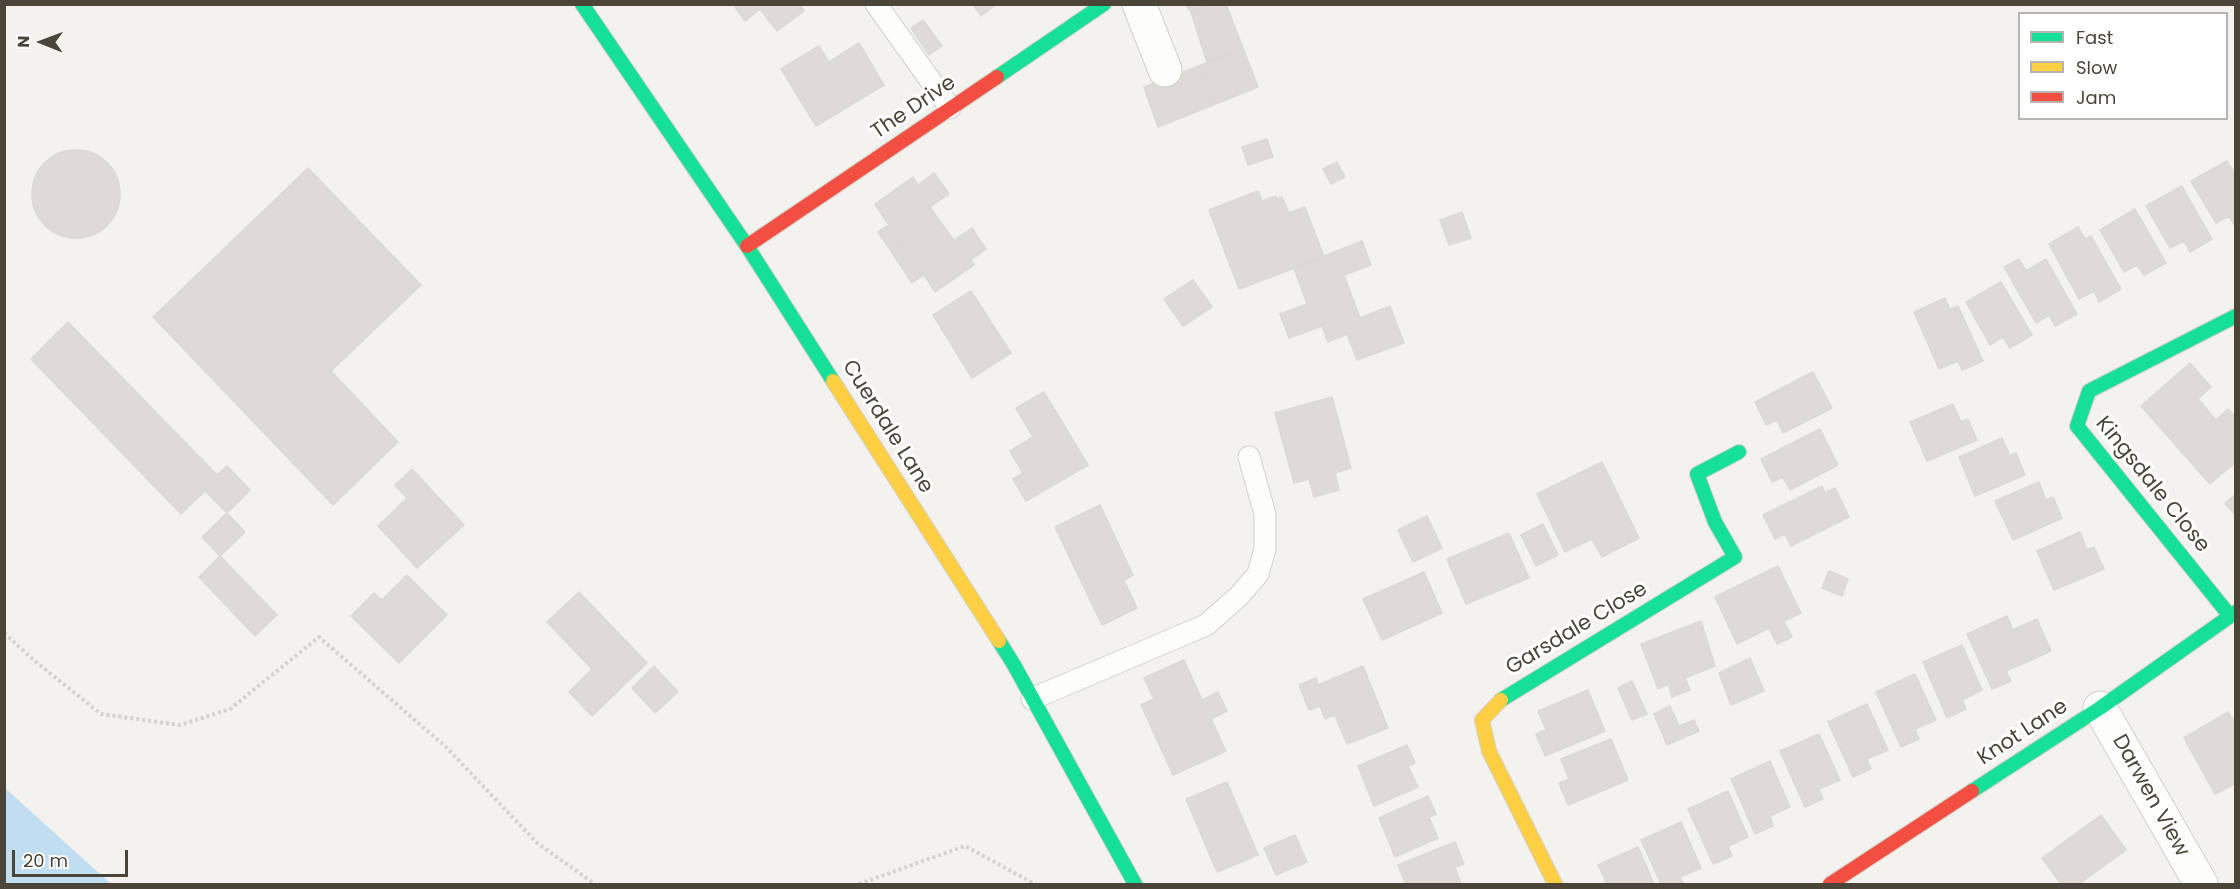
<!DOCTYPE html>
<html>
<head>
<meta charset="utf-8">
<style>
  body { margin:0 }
  #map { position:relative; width:2240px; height:889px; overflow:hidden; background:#f4f2ee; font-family:Poppins,sans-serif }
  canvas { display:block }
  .frame { position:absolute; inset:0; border:6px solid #4b4439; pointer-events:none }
  .legend { position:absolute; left:2018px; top:12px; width:210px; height:108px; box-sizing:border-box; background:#fff; border:2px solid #b7b4b0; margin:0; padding:8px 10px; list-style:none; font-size:18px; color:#4b4439 }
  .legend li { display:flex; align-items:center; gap:12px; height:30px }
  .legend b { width:30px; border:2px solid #b7b4b0 }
  .north { position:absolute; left:12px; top:12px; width:60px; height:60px; -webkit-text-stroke:4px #fff; paint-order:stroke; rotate:271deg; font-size:16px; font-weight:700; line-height:24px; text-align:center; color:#4b4439 }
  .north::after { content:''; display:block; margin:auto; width:21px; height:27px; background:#4b4439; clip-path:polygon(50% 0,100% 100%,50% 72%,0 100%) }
  .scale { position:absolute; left:12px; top:850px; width:116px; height:27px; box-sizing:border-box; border:3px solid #4b4439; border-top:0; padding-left:8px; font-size:18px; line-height:21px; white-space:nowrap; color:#4b4439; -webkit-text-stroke:4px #fff; paint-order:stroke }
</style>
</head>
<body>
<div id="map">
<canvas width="2240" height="889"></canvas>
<div class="frame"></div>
<ul class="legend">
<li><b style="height:8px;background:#16e098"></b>Fast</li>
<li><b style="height:8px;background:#ffcf43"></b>Slow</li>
<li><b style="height:8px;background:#f24e42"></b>Jam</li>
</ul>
<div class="north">N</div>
<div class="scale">20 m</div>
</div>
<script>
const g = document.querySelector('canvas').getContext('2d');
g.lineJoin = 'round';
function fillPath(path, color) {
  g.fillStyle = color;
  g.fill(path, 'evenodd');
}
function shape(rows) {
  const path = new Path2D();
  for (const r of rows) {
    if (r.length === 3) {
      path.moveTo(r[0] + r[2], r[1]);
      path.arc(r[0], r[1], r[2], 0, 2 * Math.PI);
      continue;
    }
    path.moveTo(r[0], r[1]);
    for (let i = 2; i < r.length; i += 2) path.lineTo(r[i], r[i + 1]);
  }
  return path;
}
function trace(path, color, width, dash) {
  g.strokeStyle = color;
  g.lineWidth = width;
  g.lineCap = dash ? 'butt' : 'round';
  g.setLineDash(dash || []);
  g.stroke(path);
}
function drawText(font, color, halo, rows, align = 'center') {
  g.font = font + ' Poppins,sans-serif';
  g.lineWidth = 6;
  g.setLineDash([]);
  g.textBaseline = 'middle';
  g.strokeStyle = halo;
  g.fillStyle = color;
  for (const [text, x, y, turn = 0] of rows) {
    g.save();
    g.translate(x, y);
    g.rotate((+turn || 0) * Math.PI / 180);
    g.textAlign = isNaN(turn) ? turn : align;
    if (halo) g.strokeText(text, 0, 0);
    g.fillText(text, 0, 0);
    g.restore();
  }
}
const water = shape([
  [4,788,5,788,111,884,5,884]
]);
const building = shape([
  [733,4,799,4,804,11,777,31,760,9,745,21,733,4],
  [973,4,997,4,981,16,973,4],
  [1185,4,1210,4,1191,12,1185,4],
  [1210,4,1226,4,1243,48,1207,62,1191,12,1210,4],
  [923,20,942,46,929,55,911,28,923,20],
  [859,43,884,85,816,126,781,69,819,46,829,62,859,43],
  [1243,48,1258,87,1213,105,1199,66,1243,48],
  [1199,66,1213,105,1158,127,1144,87,1199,66],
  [1267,139,1273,157,1248,165,1242,147,1267,139],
  [76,194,44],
  [2227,161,2236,176,2235,226,2229,216,2216,223,2191,181,2227,161],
  [1337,162,1345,177,1331,184,1323,169,1337,162],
  [308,168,421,285,331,371,398,442,333,505,153,317,308,168],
  [934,173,949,194,930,207,938,219,891,251,878,232,889,225,875,204,913,177,918,185,934,173],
  [2182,186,2212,239,2190,252,2184,241,2170,248,2146,206,2182,186],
  [1258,191,1262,201,1276,196,1277,199,1282,197,1289,213,1305,207,1324,257,1239,289,1209,210,1258,191],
  [2135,209,2166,263,2144,275,2137,265,2124,272,2100,230,2135,209],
  [1462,212,1471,238,1449,245,1440,220,1462,212],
  [938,219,954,240,972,228,986,249,971,260,974,265,935,292,924,275,912,283,891,251,938,219],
  [2078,227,2085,239,2091,236,2121,289,2099,302,2094,291,2079,299,2049,244,2078,227],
  [1362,241,1371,265,1344,275,1360,318,1390,306,1404,343,1357,360,1347,334,1328,342,1322,326,1289,338,1280,314,1307,304,1294,268,1362,241],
  [2019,259,2026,271,2046,259,2077,314,2055,326,2049,315,2036,323,2004,267,2019,259],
  [1193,280,1212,307,1183,326,1164,299,1193,280],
  [2001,282,2032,335,2010,348,2003,337,1990,345,1966,302,2001,282],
  [971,291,1011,353,972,378,933,315,971,291],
  [1945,298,1950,309,1958,306,1983,361,1962,370,1958,361,1939,369,1914,312,1945,298],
  [68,322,217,475,227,466,250,490,227,513,205,491,181,514,31,359,68,322],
  [2190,363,2211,387,2198,399,2216,420,2228,409,2236,418,2236,462,2210,484,2141,406,2190,363],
  [1813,372,1832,408,1783,433,1777,420,1766,425,1755,402,1813,372],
  [1044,392,1088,465,1026,501,1013,479,1023,473,1010,451,1033,437,1016,408,1044,392],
  [1332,397,1351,468,1335,473,1339,490,1314,497,1309,479,1294,483,1275,413,1332,397],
  [1953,404,1961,422,1968,419,1977,440,1927,461,1910,422,1953,404],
  [1820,429,1838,465,1790,490,1783,477,1772,482,1761,459,1820,429],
  [2002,438,2010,456,2016,453,2025,475,1975,496,1959,457,2002,438],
  [1602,462,1639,538,1602,557,1592,539,1565,552,1537,494,1602,462],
  [412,469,464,525,417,568,378,526,407,498,395,485,412,469],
  [2039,482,2046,500,2053,497,2062,518,2013,540,1995,501,2039,482],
  [1822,486,1825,493,1835,488,1849,517,1791,546,1785,534,1775,539,1763,515,1822,486],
  [2236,494,2236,516,2225,503,2236,494],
  [1100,505,1133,575,1124,580,1137,608,1102,625,1055,527,1100,505],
  [227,513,245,532,220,556,202,537,227,513],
  [1427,516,1442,548,1413,562,1398,530,1427,516],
  [1543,524,1558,555,1536,566,1521,535,1543,524],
  [2080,532,2087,550,2094,547,2104,569,2054,590,2037,551,2080,532],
  [1509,533,1529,578,1466,604,1447,559,1509,533],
  [220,556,277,615,255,636,199,577,220,556],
  [1778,566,1801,613,1784,621,1792,637,1777,644,1769,628,1737,644,1715,597,1778,566],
  [1829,571,1848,579,1842,596,1822,588,1829,571],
  [1424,572,1442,613,1382,640,1363,599,1424,572],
  [407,575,447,615,399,663,351,616,374,593,382,600,407,575],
  [579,592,647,663,592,716,569,692,592,669,547,622,579,592],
  [2007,616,2013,630,2037,619,2051,651,2006,671,2011,681,1992,689,1967,634,2007,616],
  [1701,621,1715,666,1685,678,1690,690,1672,697,1668,684,1658,689,1641,644,1701,621],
  [1962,645,1982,690,1962,700,1966,709,1947,718,1923,662,1962,645],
  [1750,658,1764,691,1731,705,1719,673,1750,658],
  [1184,660,1202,700,1218,692,1227,711,1211,719,1226,751,1173,775,1141,705,1154,699,1144,678,1184,660],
  [654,666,678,692,655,713,632,688,654,666],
  [1363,666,1388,728,1347,744,1335,715,1325,719,1320,706,1309,710,1299,685,1316,678,1318,685,1363,666],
  [1915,674,1936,720,1915,729,1919,739,1901,747,1876,692,1915,674],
  [1632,681,1647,714,1632,720,1618,688,1632,681],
  [1588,690,1605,731,1545,756,1536,734,1546,730,1538,711,1588,690],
  [1867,704,1888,750,1867,759,1871,769,1853,777,1828,722,1867,704],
  [1670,706,1679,726,1694,720,1699,731,1667,745,1654,714,1670,706],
  [2228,712,2236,724,2236,783,2215,794,2184,738,2228,712],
  [1819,734,1840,780,1819,789,1823,799,1805,807,1780,751,1819,734],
  [1611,739,1628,780,1568,805,1559,783,1569,779,1561,759,1611,739],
  [1407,745,1415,763,1408,766,1418,787,1374,806,1358,766,1407,745],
  [1770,761,1790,807,1770,816,1773,826,1755,834,1731,779,1770,761],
  [1227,782,1258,855,1217,872,1186,799,1227,782],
  [1728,791,1748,837,1728,846,1732,856,1713,864,1688,809,1728,791],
  [1428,796,1436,814,1429,817,1438,838,1395,857,1379,818,1428,796],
  [2101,815,2126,850,2079,884,2061,884,2042,858,2101,815],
  [1681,822,1701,868,1680,877,1684,884,1661,884,1641,840,1681,822],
  [1295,835,1307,862,1276,875,1264,848,1295,835],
  [1455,842,1464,864,1455,867,1461,884,1406,884,1398,865,1455,842],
  [1638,847,1654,884,1607,884,1598,865,1638,847]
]);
const path = shape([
  [4,633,36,662,101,714,180,725,230,709,319,637,447,748,537,843,595,884],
  [859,884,965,846,1035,884]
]);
const lane = shape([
  [876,4,950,108],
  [1032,699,1206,625,1239,596,1258,574,1265,549,1265,514,1249,457]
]);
const street = shape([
  [1139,4,1165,70],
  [2100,708,2201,884]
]);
const fast = shape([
  [582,4,747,246,833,381],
  [997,77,1104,4],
  [2230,616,2077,426,2089,391,2236,316],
  [999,641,1014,665,1135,884],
  [1501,700,1735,557,1715,522,1697,474,1739,452],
  [1972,791,2100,708,2236,612]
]);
const slow = shape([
  [833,381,999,641],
  [1501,700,1482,720,1489,751,1555,884]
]);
const jam = shape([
  [747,246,997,77],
  [1830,884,1972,791]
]);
const streetNames = [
  ["The Drive",914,108,-34],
  ["Cuerdale Lane",887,427,58],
  ["Kingsdale Close",2152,485,51],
  ["Garsdale Close",1577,629,-31],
  ["Knot Lane",2023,733,-33],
  ["Darwen View",2150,796,61]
];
fillPath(water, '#c0ddf1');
fillPath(building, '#dedbd6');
trace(building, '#dcd9d4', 1.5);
trace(lane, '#d2d0cb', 23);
trace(street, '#d2d0cb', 35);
trace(fast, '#d3cfc5', 16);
trace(slow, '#d3cfc5', 16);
trace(jam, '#d3cfc5', 16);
trace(path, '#d3d2cc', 4, [3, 3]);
trace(lane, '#fdfdfc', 21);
trace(street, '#fdfdfc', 33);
trace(fast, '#16e098', 14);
trace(slow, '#ffcf43', 14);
trace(jam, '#f24e42', 14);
drawText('21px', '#4b4439', '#fff', streetNames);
</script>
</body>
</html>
